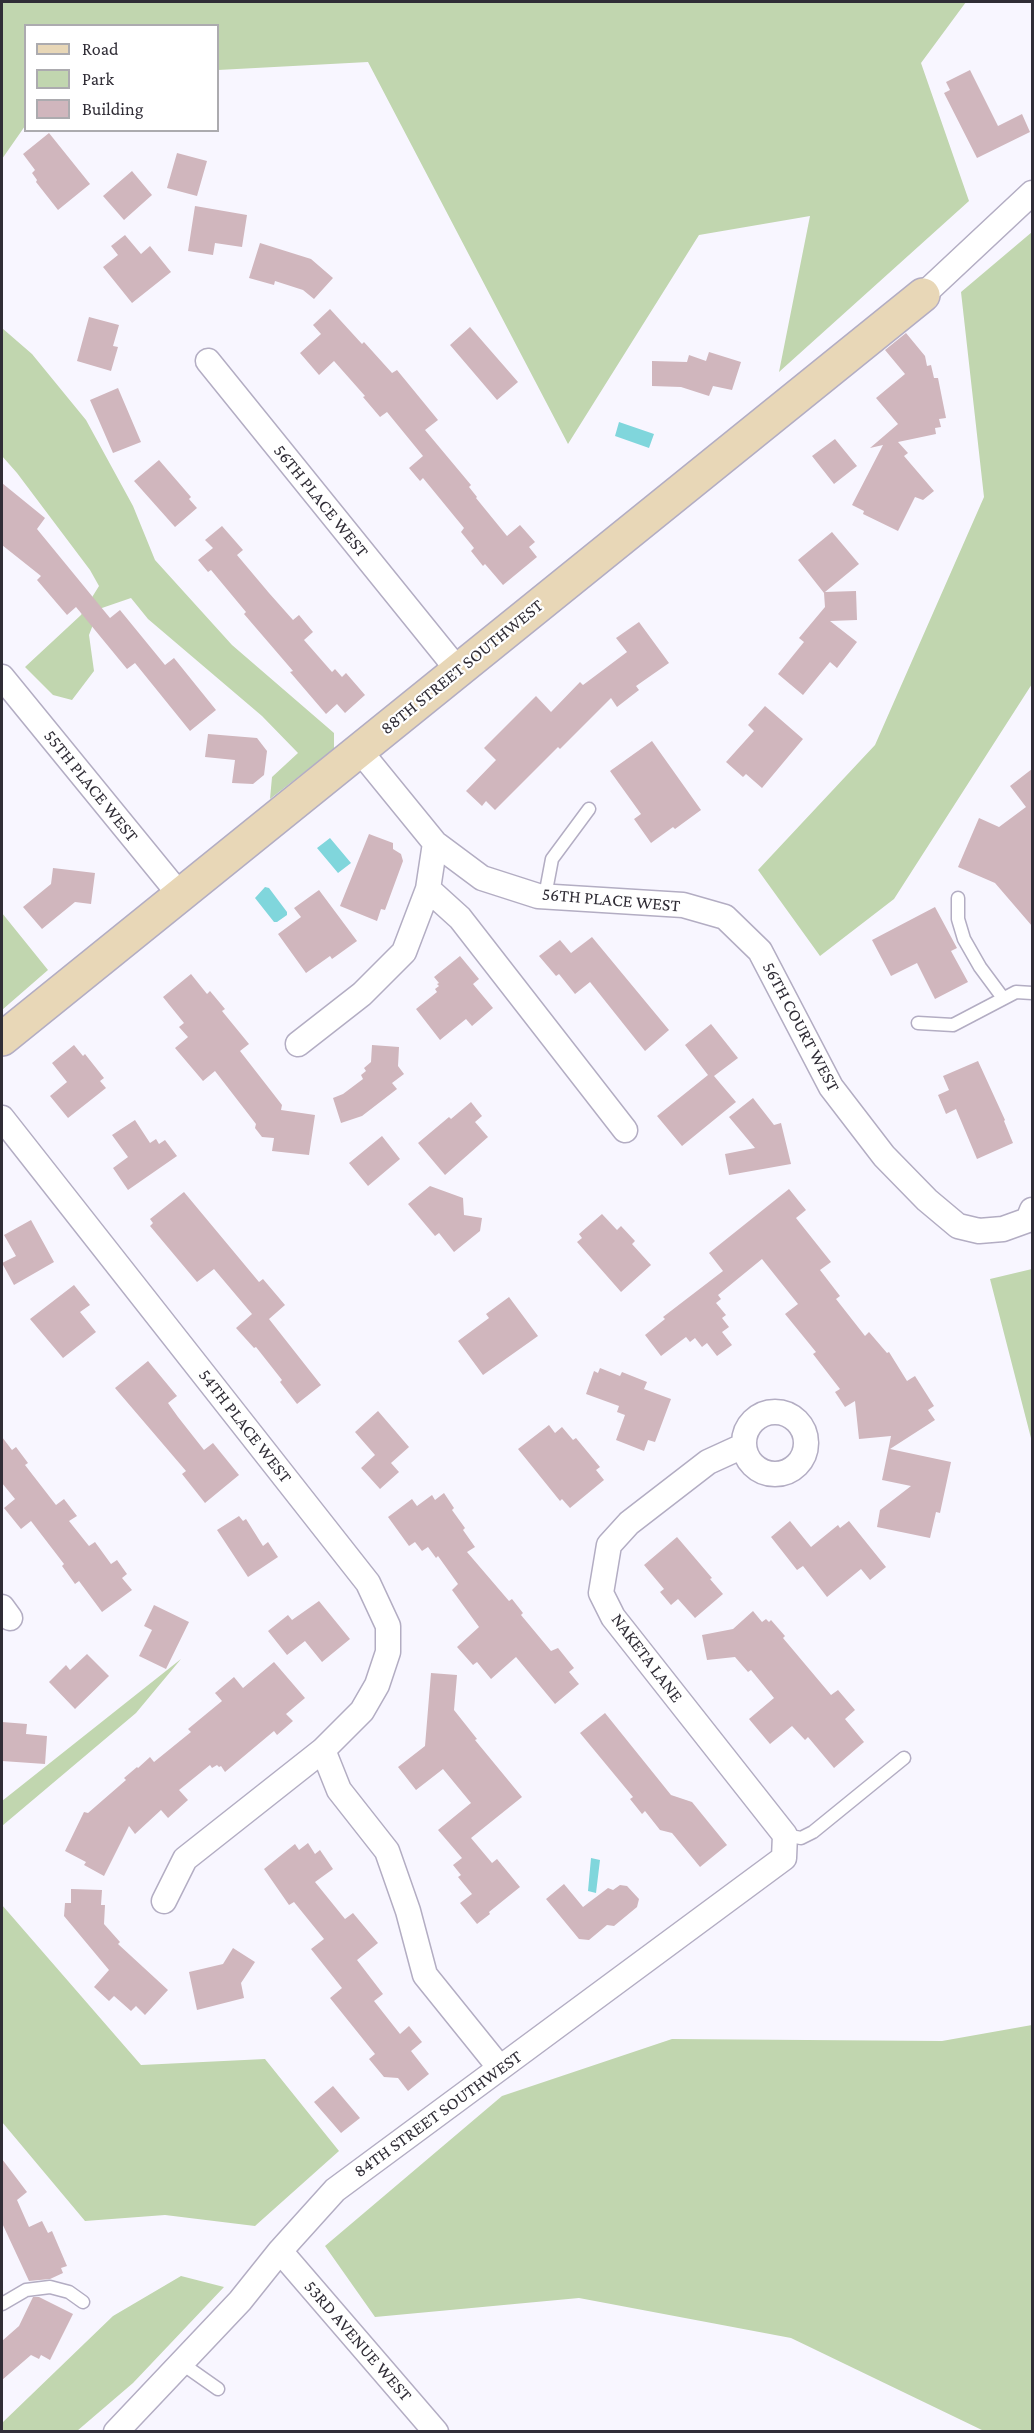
<!DOCTYPE html>
<html>
<head>
<meta charset="utf-8">
<style>
  body { margin:0 }
  #map { position:relative; width:1034px; height:2433px; overflow:hidden; background:#f8f6ff; font-family:"Crimson Pro",serif }
  canvas { display:block }
  .frame { position:absolute; inset:0; border:3px solid #302d36; pointer-events:none }
  .legend { position:absolute; left:24px; top:24px; width:195px; height:108px; box-sizing:border-box; background:#fff; border:2px solid #acabaf; margin:0; padding:8px 10px; list-style:none; font-size:18px; color:#302d36 }
  .legend li { display:flex; align-items:center; gap:12px; height:30px }
  .legend b { width:30px; border:2px solid #acabaf }
</style>
</head>
<body>
<div id="map">
<canvas width="1034" height="2433"></canvas>
<div class="frame"></div>
<ul class="legend">
<li><b style="height:8px;background:#e8d7b7"></b>Road</li>
<li><b style="height:16px;background:#c1d6af"></b>Park</li>
<li><b style="height:16px;background:#d0b6bd"></b>Building</li>
</ul>
</div>
<script>
const g = document.querySelector('canvas').getContext('2d');
g.lineJoin = 'round';
function fillPath(path, color) {
  g.fillStyle = color;
  g.fill(path, 'evenodd');
}
function shape(rows) {
  const path = new Path2D();
  for (const r of rows) {
    if (r.length === 3) {
      path.moveTo(r[0] + r[2], r[1]);
      path.arc(r[0], r[1], r[2], 0, 2 * Math.PI);
      continue;
    }
    path.moveTo(r[0], r[1]);
    for (let i = 2; i < r.length; i += 2) path.lineTo(r[i], r[i + 1]);
  }
  return path;
}
function trace(path, color, width, dash) {
  g.strokeStyle = color;
  g.lineWidth = width;
  g.lineCap = dash ? 'butt' : 'round';
  g.setLineDash(dash || []);
  g.stroke(path);
}
function drawText(font, color, halo, rows, align = 'center') {
  g.font = font + ' "Crimson Pro",serif';
  g.lineWidth = 4.5;
  g.setLineDash([]);
  g.textBaseline = 'middle';
  g.strokeStyle = halo;
  g.fillStyle = color;
  for (const [text, x, y, turn = 0] of rows) {
    g.save();
    g.translate(x, y);
    g.rotate((+turn || 0) * Math.PI / 180);
    g.textAlign = isNaN(turn) ? turn : align;
    if (halo) g.strokeText(text, 0, 0);
    g.fillText(text, 0, 0);
    g.restore();
  }
}
const green = shape([
  [2,2,966,2,921,63,969,201,779,372,810,216,699,235,568,444,368,62,218,70,218,26,26,26,25,126,2,159],
  [1032,232,1032,684,894,899,820,956,758,870,875,745,984,497,961,292],
  [2,328,32,354,86,420,133,506,155,560,232,645,334,733,334,749,270,799,272,777,298,753,262,716,148,619,131,598,99,609,89,635,94,671,72,700,53,695,25,667,81,615,99,586,90,570,17,473,2,456],
  [2,913,48,970,2,1010],
  [1032,1269,1032,1442,990,1279],
  [181,1659,136,1713,2,1826,2,1801],
  [2,1905,141,2065,265,2059,339,2151,255,2226,165,2215,85,2221,2,2122],
  [1032,2025,1032,2431,984,2431,791,2338,579,2298,375,2317,325,2246,502,2096,672,2039,942,2041],
  [181,2276,224,2287,133,2383,77,2431,2,2431,2,2423,113,2316]
]);
const water = shape([
  [619,422,654,434,649,448,615,436],
  [330,838,351,863,338,873,317,848],
  [265,887,269,888,287,912,287,915,277,922,274,922,255,898],
  [591,1858,600,1860,596,1893,588,1891]
]);
const building = shape([
  [970,70,998,126,1022,114,1030,132,977,158,944,93,950,90,946,82],
  [49,133,90,184,58,210,36,182,37,180,32,173,35,170,23,154],
  [177,153,207,161,197,196,167,188],
  [132,171,152,195,124,220,103,196],
  [195,206,247,215,242,247,215,243,213,255,188,251],
  [125,235,141,254,150,246,171,272,132,303,103,267,118,255,111,246],
  [260,243,311,259,333,278,314,299,303,290,275,281,274,285,249,278],
  [330,309,362,344,364,342,392,373,397,370,438,420,425,430,471,485,469,487,477,497,476,498,507,536,520,525,535,542,529,547,537,557,503,585,485,564,483,566,471,551,474,548,461,532,464,528,423,478,420,481,409,468,423,456,387,412,380,417,363,397,365,396,334,361,319,375,300,353,321,334,313,325],
  [89,317,119,325,113,346,118,347,111,371,77,361],
  [470,327,518,382,497,400,450,345],
  [906,333,925,356,927,366,931,365,934,378,938,378,946,418,939,419,941,427,935,428,936,434,898,442,908,453,904,456,934,491,923,500,915,497,898,531,863,514,864,511,852,505,883,445,870,448,898,424,876,398,905,374,885,350],
  [709,352,741,362,732,390,713,386,709,396,681,387,652,386,652,361,687,362,689,355,706,361],
  [118,388,141,442,113,453,90,400],
  [835,439,857,466,834,484,812,456],
  [159,460,191,497,189,499,197,508,175,527,134,481],
  [2,483,45,518,37,529,110,618,120,610,165,665,174,658,216,710,190,731,135,663,127,669,76,607,67,615,37,580,41,576,2,545],
  [222,526,243,550,237,555,269,593,293,620,299,615,313,632,304,640,332,672,335,669,342,677,346,673,365,695,345,713,337,704,326,714,290,672,293,671,244,614,246,612,211,570,208,572,198,560,213,548,205,540],
  [832,532,859,564,825,592,856,591,857,620,830,621,857,642,837,668,830,662,803,695,778,674,804,642,799,638,825,607,824,593,798,560],
  [639,622,669,663,636,686,639,690,617,707,611,698,560,749,558,747,495,810,486,801,482,806,466,791,496,760,484,748,536,696,551,712,580,682,583,685,627,652,616,638],
  [765,706,803,739,762,788,746,774,743,777,726,762,754,731,748,725],
  [208,734,257,738,267,751,264,775,253,784,232,783,235,760,205,757],
  [652,741,701,810,675,829,673,827,651,843,634,819,641,814,610,771],
  [1032,769,1032,926,995,883,958,867,979,818,999,827,1026,807,1010,786],
  [369,834,393,843,393,849,401,854,403,861,385,910,381,909,377,921,340,906],
  [53,868,95,873,91,904,75,902,42,929,23,907,51,884],
  [319,890,357,941,332,959,330,956,306,973,278,934,301,917,294,908],
  [935,907,957,948,951,951,968,982,935,999,917,963,891,976,872,940],
  [592,937,669,1030,645,1051,590,982,575,994,559,974,556,976,539,956,560,940,571,953],
  [460,956,479,979,473,984,493,1008,472,1026,466,1019,440,1040,416,1009,437,992,435,989,439,986,437,984,439,983,434,977],
  [191,974,207,994,210,991,225,1009,222,1011,249,1044,240,1051,282,1105,281,1110,315,1115,309,1155,272,1151,274,1138,262,1137,255,1128,256,1124,215,1071,203,1081,175,1048,188,1037,179,1027,184,1023,163,997],
  [711,1024,738,1058,714,1076,736,1102,682,1146,657,1116,708,1075,685,1045],
  [74,1045,83,1056,85,1054,104,1078,100,1081,106,1088,68,1118,50,1096,67,1082,52,1063],
  [372,1045,399,1047,398,1066,404,1074,392,1083,397,1089,362,1116,341,1123,333,1098,343,1094,363,1079,361,1075,366,1071,364,1068,371,1062],
  [978,1061,1005,1120,1004,1121,1013,1143,977,1159,956,1109,946,1114,938,1095,949,1090,943,1076],
  [753,1098,774,1125,781,1123,791,1164,729,1175,725,1154,755,1148,729,1117],
  [471,1102,482,1116,475,1122,488,1137,445,1175,418,1143,449,1117,451,1119],
  [135,1120,150,1143,156,1139,159,1144,165,1140,177,1156,128,1190,113,1168,128,1157,112,1135],
  [382,1136,400,1159,368,1186,349,1163],
  [430,1186,463,1198,464,1215,482,1218,480,1231,454,1252,439,1233,435,1236,408,1204],
  [789,1189,806,1210,796,1218,831,1262,820,1270,840,1296,836,1299,865,1336,869,1332,887,1353,889,1352,907,1381,915,1376,934,1406,928,1410,935,1420,890,1449,951,1462,940,1513,936,1512,930,1538,877,1527,880,1510,911,1486,882,1480,891,1436,859,1439,855,1401,845,1407,835,1392,840,1389,813,1354,816,1352,785,1314,798,1304,762,1259,718,1295,721,1299,716,1303,726,1315,722,1318,729,1327,722,1332,732,1345,717,1356,707,1343,702,1347,695,1338,690,1342,686,1337,661,1356,645,1335,665,1319,663,1317,723,1271,709,1253],
  [184,1192,259,1282,263,1279,285,1305,269,1319,321,1385,297,1404,280,1382,282,1380,256,1347,254,1348,236,1328,252,1314,214,1269,197,1282,150,1226,153,1223,150,1219],
  [602,1214,617,1230,621,1226,635,1241,632,1244,651,1265,621,1292,577,1242,582,1238,579,1234],
  [31,1220,54,1262,14,1285,2,1263,16,1256,4,1235],
  [74,1285,90,1305,80,1312,96,1332,63,1358,30,1319],
  [509,1297,538,1336,483,1375,458,1341,489,1318,486,1314],
  [148,1361,177,1396,168,1403,178,1417,204,1450,213,1443,239,1475,205,1503,182,1474,186,1471,115,1388],
  [600,1368,620,1376,622,1372,647,1382,644,1389,671,1399,655,1442,648,1440,644,1451,616,1440,625,1415,617,1412,619,1406,586,1394,594,1371,598,1373],
  [378,1411,409,1447,391,1463,399,1472,380,1489,361,1468,375,1455,355,1432],
  [549,1425,555,1433,562,1427,573,1440,576,1438,600,1467,596,1470,604,1480,570,1508,562,1499,560,1501,518,1449],
  [2,1437,12,1450,16,1447,28,1463,25,1465,56,1505,64,1499,77,1516,69,1521,89,1546,95,1542,111,1564,117,1560,127,1574,122,1578,132,1590,102,1612,79,1581,75,1584,62,1566,64,1564,31,1521,21,1529,4,1508,15,1499,2,1483],
  [444,1493,454,1508,452,1510,465,1528,463,1530,475,1547,467,1552,509,1601,512,1599,523,1613,521,1615,551,1651,558,1648,574,1668,569,1672,579,1684,555,1704,516,1657,491,1679,477,1662,473,1665,457,1647,479,1627,452,1590,458,1584,438,1556,436,1558,428,1547,422,1551,415,1542,409,1546,388,1517,412,1499,417,1506,432,1495,435,1500],
  [239,1516,243,1521,246,1519,263,1546,268,1542,278,1557,248,1577,217,1530],
  [790,1521,811,1547,838,1525,840,1528,849,1521,886,1567,870,1580,861,1569,827,1597,803,1566,797,1570,771,1537],
  [677,1537,712,1578,710,1579,723,1594,695,1618,678,1599,671,1605,660,1592,664,1589,644,1565],
  [319,1601,350,1639,322,1662,305,1641,287,1655,268,1631,288,1615,292,1620],
  [154,1605,189,1622,166,1669,139,1656,152,1630,144,1626],
  [753,1611,762,1622,766,1619,769,1622,771,1620,785,1636,783,1638,831,1695,838,1690,855,1710,845,1719,864,1742,834,1768,808,1737,805,1740,792,1726,770,1744,749,1719,774,1698,751,1670,748,1672,735,1657,707,1660,702,1635,733,1629],
  [87,1654,109,1676,75,1709,49,1682,66,1665,70,1670],
  [274,1662,305,1698,286,1714,293,1721,277,1735,274,1731,225,1772,221,1766,219,1767,217,1765,212,1768,210,1765,179,1790,188,1800,168,1818,161,1810,135,1834,129,1826,104,1876,84,1865,86,1862,65,1851,84,1812,88,1813,126,1780,124,1778,137,1767,138,1768,150,1757,154,1762,191,1732,188,1729,222,1701,215,1693,234,1677,243,1688],
  [431,1673,457,1675,454,1710,477,1739,475,1740,522,1797,471,1838,492,1863,497,1859,520,1887,489,1912,490,1914,477,1924,460,1903,472,1894,458,1877,461,1875,453,1865,462,1858,438,1830,471,1803,443,1769,416,1790,398,1767,425,1746],
  [605,1713,671,1795,692,1802,727,1845,700,1867,672,1833,660,1830,645,1811,642,1814,630,1799,633,1797,580,1733],
  [2,1722,27,1724,26,1734,47,1736,45,1764,2,1761],
  [308,1843,315,1854,320,1850,333,1869,315,1882,345,1919,353,1913,378,1943,357,1960,383,1994,374,2001,400,2034,409,2026,422,2042,411,2051,429,2074,408,2091,398,2078,384,2077,369,2059,375,2054,330,1998,342,1988,311,1949,324,1939,294,1902,289,1905,264,1869,295,1844,299,1850],
  [564,1884,583,1907,608,1888,613,1890,620,1885,627,1886,639,1899,637,1907,614,1926,607,1925,589,1940,579,1939,546,1899],
  [71,1889,102,1890,101,1905,105,1905,104,1924,120,1942,118,1944,168,1990,145,2015,136,2006,131,2011,114,1996,109,2001,94,1987,109,1970,64,1916,65,1903,71,1903],
  [233,1948,255,1962,241,1983,244,1998,197,2010,189,1972,223,1964],
  [333,2086,360,2118,341,2133,314,2102],
  [2,2159,27,2192,17,2200,29,2227,42,2221,48,2233,52,2231,67,2266,61,2268,63,2273,50,2279,29,2281,2,2223],
  [33,2297,39,2297,73,2314,50,2360,41,2355,39,2359,31,2355,2,2380,2,2341,19,2326]
]);
const lane = shape([
  [545,896,552,859,589,809],
  [958,898,958,919,964,939,980,967,1003,998],
  [918,1023,953,1025,1016,992,1032,993],
  [785,1835,801,1838,813,1832,904,1758],
  [2,2304,26,2290,50,2287,69,2292,83,2302],
  [181,2363,218,2389]
]);
const street = shape([
  [923,295,1032,193],
  [208,361,457,669],
  [2,677,180,895],
  [360,751,435,843,482,878,538,896,683,905,725,917,760,951,831,1087,884,1156,927,1200,958,1226,979,1231,1003,1229,1028,1220,1032,1210],
  [428,889,460,918,625,1130],
  [298,1044,362,994,404,952,428,889,435,843],
  [2,1118,368,1583,388,1626,388,1652,377,1685,362,1711,323,1750,185,1859,164,1901],
  [775,1443,31],
  [2,1607,10,1618],
  [323,1750,339,1790,387,1851,408,1911,425,1975,500,2068],
  [280,2251,436,2432],
  [116,2432,240,2301,280,2251,335,2190,784,1858,785,1835,613,1617,601,1593,609,1545,629,1523,708,1462,743,1446]
]);
const secondary = shape([
  [2,1039,923,295]
]);
const streetNames = [
  ["56TH PLACE WEST",321,501,51],
  ["88TH STREET SOUTHWEST",462,667,-39],
  ["55TH PLACE WEST",91,786,51],
  ["56TH PLACE WEST",611,900,5],
  ["56TH COURT WEST",801,1027,62],
  ["54TH PLACE WEST",245,1426,52],
  ["NAKETA LANE",647,1658,53],
  ["84TH STREET SOUTHWEST",438,2114,-36],
  ["53RD AVENUE WEST",358,2341,49]
];
fillPath(green, '#c1d6af');
fillPath(water, '#80d6dc');
fillPath(building, '#d0b6bd');
trace(lane, '#b3adc3', 15);
trace(street, '#b3adc3', 27);
trace(secondary, '#b3adc3', 36);
trace(lane, '#fff', 12);
trace(street, '#fff', 24);
trace(secondary, '#e8d7b7', 33);
drawText('18px', '#302d36', '#fff', streetNames);
</script>
</body>
</html>
